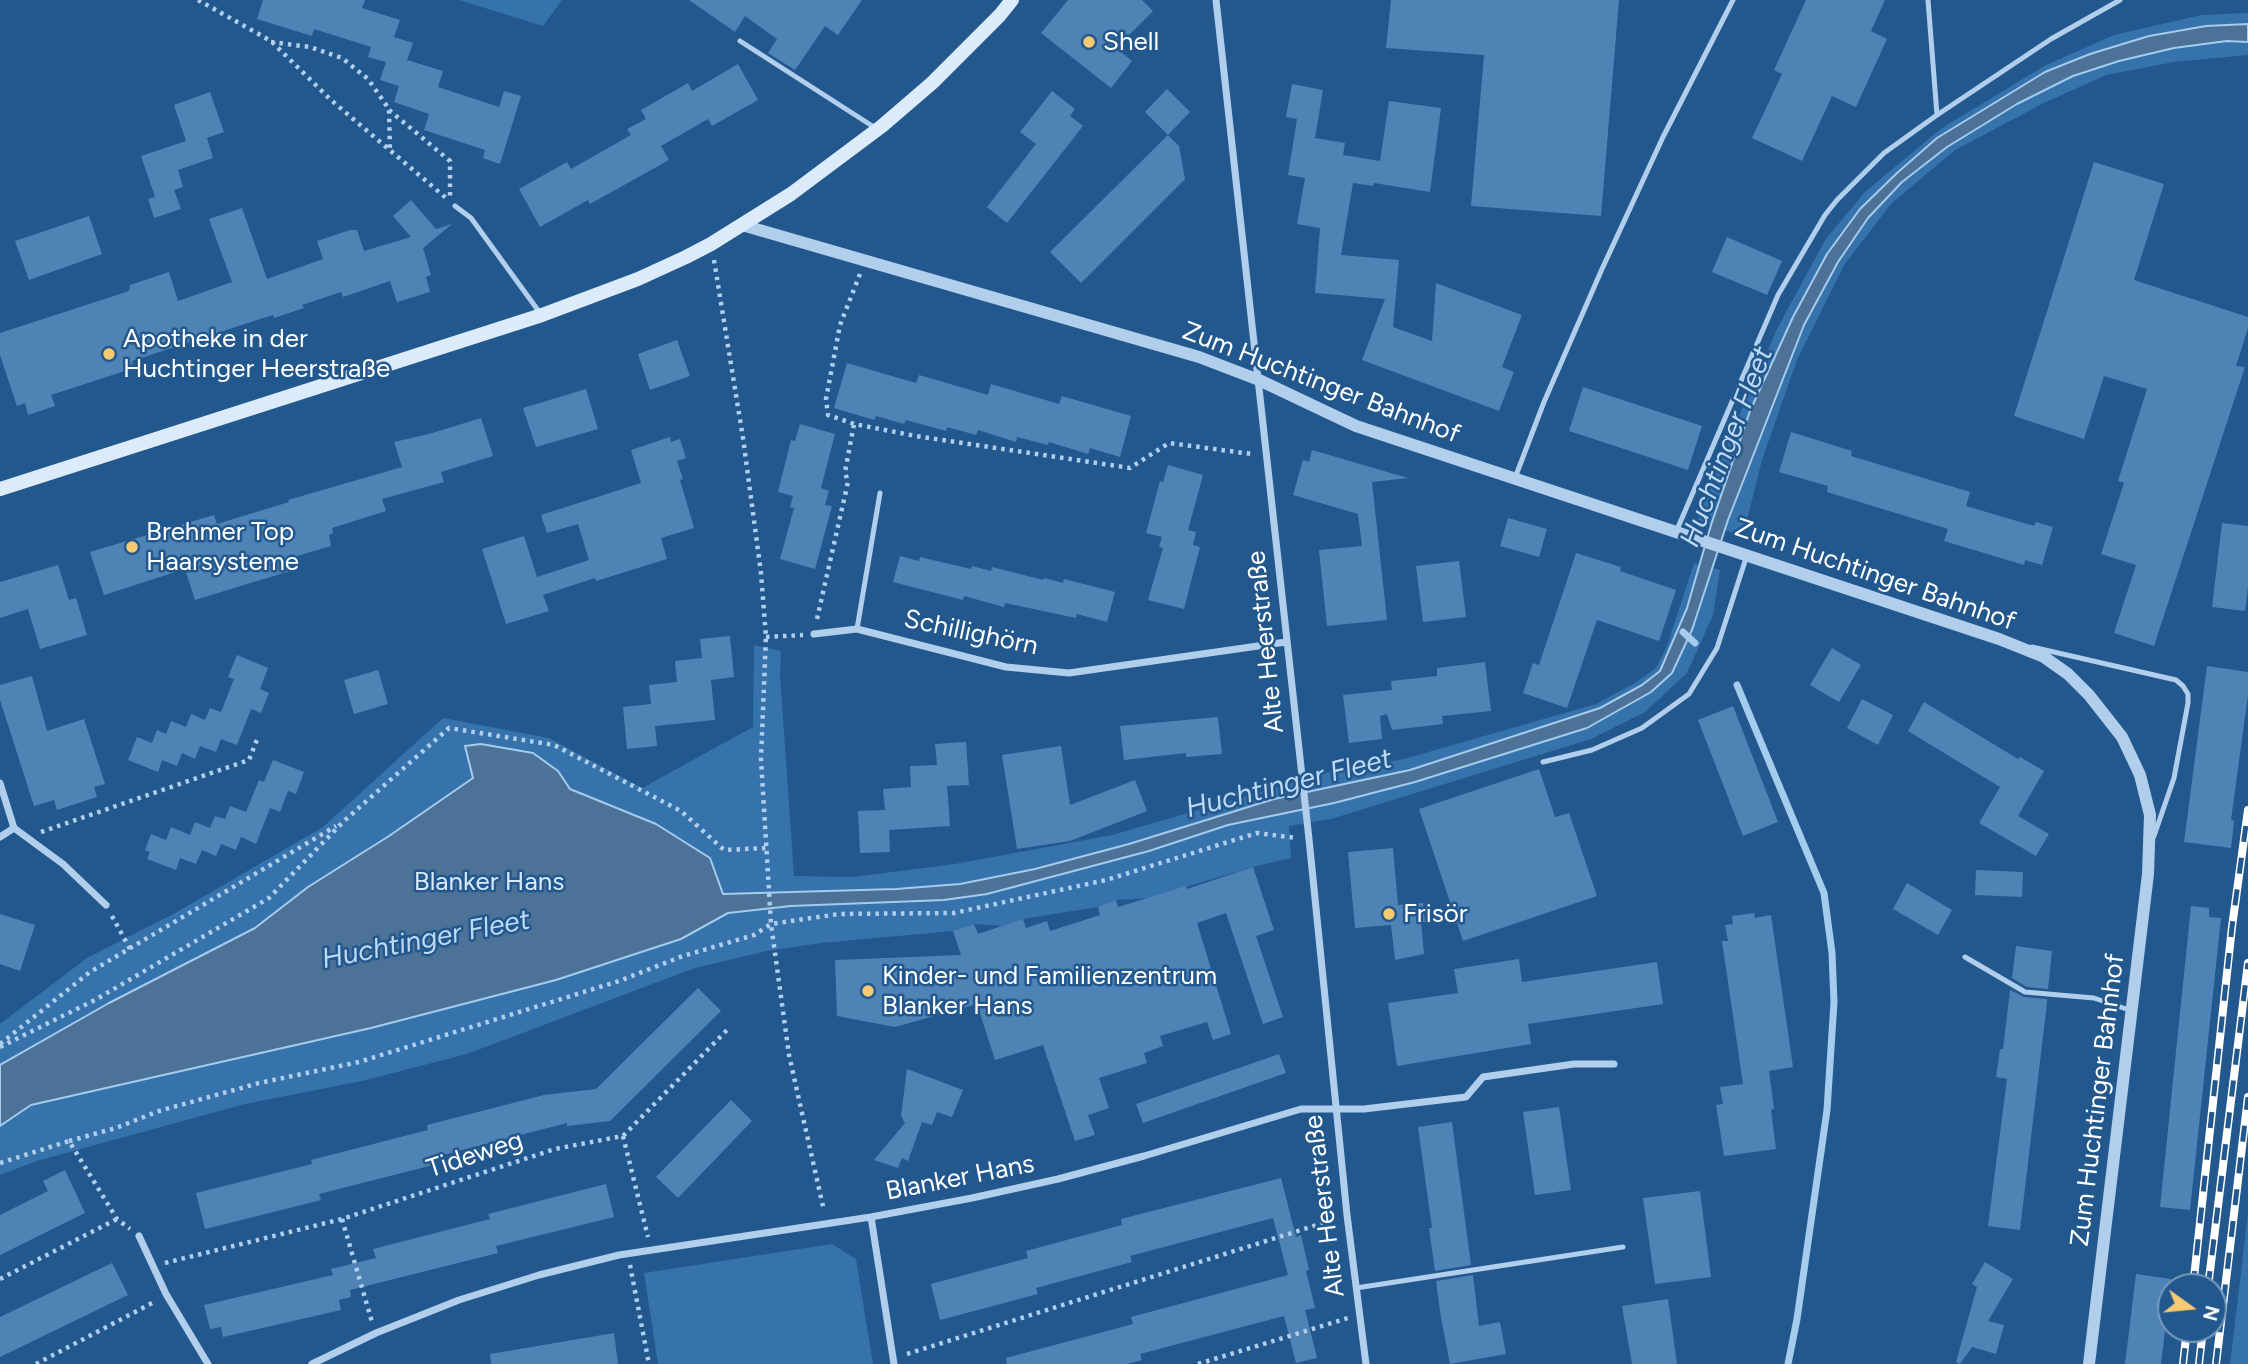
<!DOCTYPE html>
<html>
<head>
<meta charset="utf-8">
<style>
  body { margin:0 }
  #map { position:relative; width:2248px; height:1364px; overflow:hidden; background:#22588d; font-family:Figtree,sans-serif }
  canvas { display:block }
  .north { position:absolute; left:2157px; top:1273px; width:70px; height:70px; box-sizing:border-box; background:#22588d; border:2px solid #7a9bbb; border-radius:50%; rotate:105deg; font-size:19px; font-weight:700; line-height:28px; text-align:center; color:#fff }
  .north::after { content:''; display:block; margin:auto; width:24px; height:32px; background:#f7c973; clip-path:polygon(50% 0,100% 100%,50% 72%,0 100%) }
</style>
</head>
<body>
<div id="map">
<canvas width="2248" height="1364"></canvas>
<div class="north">N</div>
</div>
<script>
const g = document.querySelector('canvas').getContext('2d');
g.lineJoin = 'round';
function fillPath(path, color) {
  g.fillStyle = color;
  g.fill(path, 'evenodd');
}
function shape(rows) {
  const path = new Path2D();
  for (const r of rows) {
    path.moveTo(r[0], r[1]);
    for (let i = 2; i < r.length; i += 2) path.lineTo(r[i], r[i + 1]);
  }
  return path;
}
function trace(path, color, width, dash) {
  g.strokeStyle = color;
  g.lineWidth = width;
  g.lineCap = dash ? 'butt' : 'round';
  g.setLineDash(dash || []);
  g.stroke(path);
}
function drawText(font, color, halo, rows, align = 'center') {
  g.font = font + ' Figtree,sans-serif';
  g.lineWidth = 5;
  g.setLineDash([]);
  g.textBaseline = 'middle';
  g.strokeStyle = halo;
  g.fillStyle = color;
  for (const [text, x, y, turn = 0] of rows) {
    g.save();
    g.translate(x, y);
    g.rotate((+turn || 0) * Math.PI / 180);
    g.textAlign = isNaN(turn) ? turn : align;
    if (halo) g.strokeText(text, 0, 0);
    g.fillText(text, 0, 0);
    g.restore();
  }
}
const green = shape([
  [459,0,562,0,543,26],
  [2248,13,2248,24,2206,26,2149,36,2090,54,2045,72,1937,138,1897,173,1860,209,1827,254,1793,317,1750,411,1711,525,1697,522,1735,425,1777,329,1825,240,1865,192,1942,128,2046,65,2114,35,2201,15],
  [2227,41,2248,42,2248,55,2174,62,2106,75,2044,103,1955,150,1891,204,1844,265,1797,360,1762,460,1743,536,1725,530,1804,325,1838,262,1868,218,1902,182,1947,147,2017,104,2073,76,2119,61,2174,48],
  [1694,563,1701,565,1676,636,1660,671,1642,685,1600,708,1410,770,1274,799,1129,844,1035,869,960,884,896,889,795,893,944,900,987,894,1149,851,1228,825,1334,803,1415,782,1651,692,1692,630,1712,568,1720,570,1713,615,1687,673,1645,712,1591,739,1331,819,1289,826,1291,858,1253,867,1148,898,1116,900,1098,907,1023,919,1003,926,974,924,953,931,821,943,767,951,695,968,467,1054,362,1081,245,1104,37,1161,0,1175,0,1024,87,958,177,912,323,827,443,718,549,738,642,788,753,727,754,645,781,651,780,674,794,876,853,877,955,864,1112,835,1330,772,1404,759,1596,704,1635,683,1656,668,1667,646],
  [2248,1213,2248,1364,2230,1364,2247,1222],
  [832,1244,856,1259,873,1364,658,1364,644,1273]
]);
const water = shape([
  [2248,24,2248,42,2227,41,2174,48,2119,61,2073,76,2017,104,1947,147,1902,182,1868,218,1838,262,1804,325,1728,520,1692,630,1672,673,1651,692,1587,728,1415,782,1334,803,1228,825,1149,851,987,894,944,900,791,906,728,913,681,939,556,980,371,1028,31,1105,0,1126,0,1065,109,1003,255,928,308,887,389,836,473,778,465,746,481,744,533,753,558,771,570,789,656,824,710,858,723,894,896,889,960,884,1035,869,1129,844,1274,799,1410,770,1600,708,1642,685,1660,671,1687,608,1711,525,1750,411,1793,317,1827,254,1860,209,1897,173,1937,138,2045,72,2090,54,2149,36,2206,26,2248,24]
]);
const stream = shape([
  [1683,632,1695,643],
  [1737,685,1824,893,1832,953,1834,1002,1827,1110,1797,1319,1788,1364]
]);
const building = shape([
  [263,0,365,0,362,8,400,20,394,37,413,43,407,60,443,71,438,87,499,107,504,91,521,96,500,164,483,158,485,150,424,130,429,114,394,102,399,86,380,80,386,62,368,57,371,47,314,29,312,36,257,19],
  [689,0,862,0,838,35,825,26,795,70,768,53,777,39,745,16,735,32],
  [1068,0,1142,0,1153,11,1116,48,1132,61,1111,88,1041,33],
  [1391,0,1619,0,1601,216,1471,206,1484,55,1386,48],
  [1806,0,1885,0,1871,31,1887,39,1856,107,1832,96,1802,161,1752,138,1782,74,1774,70],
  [738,64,758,100,712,126,708,119,661,146,669,160,590,204,588,200,540,227,519,189,567,162,571,169,631,135,627,129,646,119,641,110,688,83,692,91],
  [1292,84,1323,90,1315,138,1345,143,1343,155,1380,161,1389,101,1441,108,1430,192,1374,183,1373,186,1353,183,1341,255,1399,260,1393,327,1432,341,1436,283,1522,315,1502,367,1514,372,1499,411,1362,360,1385,299,1315,293,1320,228,1297,224,1305,178,1288,175,1297,119,1286,117],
  [1167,89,1190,112,1168,135,1145,112],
  [1052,91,1075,109,1070,116,1083,126,1007,223,987,207,1036,144,1020,132],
  [210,92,224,132,207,138,213,158,178,170,183,187,174,190,181,209,154,218,148,199,155,197,141,156,186,141,174,105],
  [1168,135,1179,146,1185,179,1081,283,1050,252],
  [2094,162,2164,184,2134,280,2248,317,2248,328,2236,366,2245,367,2154,646,2114,633,2136,565,2101,554,2124,483,2118,481,2147,389,2104,376,2084,439,2014,416],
  [411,200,436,229,452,224,423,248,431,275,426,277,430,292,397,302,390,281,343,297,341,292,302,305,304,308,274,318,273,315,260,319,132,361,134,368,51,395,55,406,28,415,25,403,17,406,0,355,0,333,129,291,130,285,169,272,178,301,232,282,209,219,242,208,267,279,323,259,317,241,350,230,357,230,364,251,411,237,393,216],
  [89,216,102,254,29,280,15,241],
  [1727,237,1782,261,1767,295,1712,272],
  [677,340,690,376,650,390,638,354],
  [847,363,916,383,919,375,988,395,991,384,1059,404,1062,396,1131,416,1120,457,1090,448,1088,454,1049,442,1048,445,1017,437,1016,442,978,430,976,435,947,427,946,431,906,420,904,424,876,416,874,420,834,408],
  [1583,387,1702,426,1688,470,1569,431],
  [586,389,598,429,536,447,523,408],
  [481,418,493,456,441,472,444,482,382,499,386,511,332,528,333,533,329,535,331,546,287,559,290,571,195,600,185,569,104,595,90,552,214,515,217,524,289,502,288,500,402,467,394,442,429,434],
  [800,424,835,434,821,488,829,491,825,505,832,506,815,569,780,559,794,508,790,507,793,496,778,492,791,440,795,441],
  [1791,432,1852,451,1851,456,1970,492,1966,506,2034,526,2036,522,2053,527,2042,565,2025,560,2024,565,1944,541,1948,529,1827,492,1828,486,1779,472],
  [670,437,671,442,680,439,686,458,677,461,683,479,680,480,694,528,661,538,667,559,596,581,595,578,543,595,549,611,506,624,482,549,524,536,537,577,589,560,578,524,547,533,541,515,641,483,631,450],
  [1312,450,1408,478,1372,482,1387,620,1327,626,1319,550,1362,546,1358,514,1293,495,1303,460,1309,462],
  [1168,465,1203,475,1188,530,1196,532,1193,545,1200,547,1184,609,1148,600,1163,548,1159,547,1162,537,1146,533,1160,481,1163,482],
  [1508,518,1547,529,1539,557,1500,546],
  [2222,523,2248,526,2248,587,2245,611,2212,607],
  [1576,553,1621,567,1620,571,1676,590,1659,641,1597,620,1567,708,1523,693,1533,663,1539,665],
  [900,556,919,561,920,557,971,569,972,566,991,571,992,567,1043,580,1044,578,1063,583,1064,579,1115,592,1107,622,1077,614,1076,618,1005,603,1004,607,964,596,963,600,893,582],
  [1459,561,1466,617,1423,622,1416,566],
  [58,565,69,600,76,598,87,635,40,649,28,609,0,618,0,582],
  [730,636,734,677,711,680,715,720,655,726,657,746,627,749,623,707,651,704,649,685,677,682,675,661,702,658,700,639],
  [1832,648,1861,665,1839,702,1810,685],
  [237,655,268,668,260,689,269,693,261,713,251,709,237,745,221,739,216,752,200,746,195,759,182,753,177,766,162,760,158,772,128,760,137,737,152,743,157,730,166,734,171,721,186,727,191,714,205,720,210,708,221,712,234,679,228,677],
  [1485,662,1491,711,1442,716,1443,724,1392,730,1387,714,1380,716,1382,739,1349,743,1343,695,1392,690,1391,681,1437,676,1437,668],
  [2207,666,2248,672,2248,695,2231,820,2234,821,2231,848,2184,842],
  [378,670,388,704,354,714,344,680],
  [32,676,47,731,84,719,105,784,94,787,97,797,57,810,54,800,34,806,0,700,0,685],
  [1862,699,1893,715,1878,745,1847,728],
  [1924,702,2018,759,2020,757,2044,771,2018,816,2049,834,2036,856,1979,823,2000,787,1908,731],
  [1733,706,1778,822,1743,836,1698,720],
  [1218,717,1222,754,1186,757,1186,753,1124,760,1120,726],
  [966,742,969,785,947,786,950,826,889,830,890,852,860,853,858,811,885,810,883,789,911,787,910,766,937,765,935,744],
  [1061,746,1070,805,1135,780,1147,811,1070,841,1017,849,1002,755],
  [273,760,304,772,296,794,288,791,280,812,270,808,256,844,241,837,236,850,221,844,216,856,202,850,196,864,180,858,176,870,147,859,150,852,145,850,151,834,166,840,171,827,190,835,195,822,210,828,215,816,225,819,230,806,246,812,259,780,264,782],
  [1539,769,1555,817,1569,813,1597,896,1463,941,1419,809],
  [1393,848,1398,905,1423,903,1425,922,1421,922,1424,954,1395,960,1391,925,1355,928,1348,852],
  [1253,867,1274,930,1256,936,1283,1017,1263,1024,1226,913,1197,923,1231,1034,1213,1040,1207,1022,1160,1036,1163,1046,1144,1053,1147,1063,1099,1078,1109,1108,1088,1115,1095,1135,1075,1141,1043,1045,995,1060,977,1004,895,1027,837,1016,835,960,961,955,953,931,974,924,978,934,1023,919,1026,928,1047,921,1050,931,1100,915,1098,907,1116,900,1118,907,1186,886,1187,889],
  [1976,870,2023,872,2022,897,1975,895],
  [1907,883,1952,910,1938,935,1893,909],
  [2191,906,2209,908,2209,917,2221,918,2190,1210,2160,1207],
  [1754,913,1755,918,1771,915,1793,1067,1769,1071,1774,1109,1771,1110,1776,1149,1724,1156,1716,1105,1723,1104,1720,1087,1743,1084,1722,941,1728,941,1725,925,1733,924,1732,916],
  [0,914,35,925,20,971,0,964],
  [2016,946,2052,951,2048,989,2027,987,2012,978],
  [1519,959,1522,982,1657,962,1663,1004,1528,1024,1531,1044,1397,1066,1388,1003,1458,993,1454,969],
  [698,988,721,1011,610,1121,567,1126,567,1123,435,1157,437,1164,319,1194,321,1200,205,1229,196,1193,312,1164,311,1160,428,1130,427,1125,544,1095,596,1089],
  [2010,990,2024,997,2047,999,2047,1003,2020,1230,1988,1226,2007,1079,1996,1077,2000,1049,2003,1049],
  [1279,1054,1286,1073,1143,1123,1136,1104],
  [907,1069,963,1090,952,1117,937,1112,932,1125,922,1122,908,1161,902,1158,898,1168,874,1160,905,1123,901,1116],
  [731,1100,752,1121,678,1198,656,1177],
  [1559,1107,1571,1190,1535,1195,1523,1112],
  [1452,1122,1471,1265,1435,1271,1429,1228,1432,1228,1418,1127],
  [65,1170,85,1213,0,1255,0,1215,48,1191,43,1181],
  [1281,1178,1296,1237,1301,1235,1309,1270,1306,1271,1315,1308,1305,1310,1317,1358,1296,1363,1284,1316,1140,1354,1142,1360,1127,1364,1007,1364,1006,1358,1133,1324,1131,1317,1288,1275,1273,1218,1130,1256,1132,1262,1036,1288,1038,1294,940,1320,931,1284,1028,1258,1026,1251,1122,1225,1121,1219],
  [606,1184,614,1217,496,1246,498,1253,350,1290,351,1297,339,1300,341,1310,223,1337,221,1327,210,1329,204,1305,333,1275,331,1269,376,1258,373,1249,490,1219,488,1214],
  [1700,1191,1711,1277,1655,1284,1643,1198],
  [1985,1262,2013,1279,1988,1321,2004,1325,1996,1354,1972,1347,1960,1364,1956,1362,1977,1287,1972,1284],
  [112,1263,128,1295,0,1357,0,1317],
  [2136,1274,2171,1279,2161,1364,2125,1364],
  [1473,1275,1479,1326,1500,1322,1506,1354,1450,1364,1441,1318,1436,1281],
  [1668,1299,1677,1364,1632,1364,1622,1306],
  [614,1333,618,1364,491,1364,490,1354]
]);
const path = shape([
  [198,0,271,41,331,100,446,198],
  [271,42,310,47,342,58,368,79,389,109,390,152],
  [389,110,450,161,450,196],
  [714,260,743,438,761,573,766,637,761,759,771,924,789,1055,824,1211],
  [860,274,840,325,826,399,828,415,854,424,916,436,1130,468,1169,443,1252,454],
  [817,619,848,482,845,472,854,424],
  [766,637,803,635],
  [41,832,249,760,258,737],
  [112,916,130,949],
  [0,1044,90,972,336,826],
  [0,1047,95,1000,269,898,344,821,449,728,554,745,681,811,724,850,766,848],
  [623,1136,648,1237],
  [69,1141,116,1128,159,1111,259,1083,359,1062,619,981,683,956,754,935,771,924,839,914,954,913,1106,880,1257,833,1297,838],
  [0,1163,69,1141,117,1219,130,1229],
  [342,1219,372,1322],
  [165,1263,342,1219,555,1149,623,1136,728,1029],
  [630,1265,649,1364],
  [0,1279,117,1219],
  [907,1354,1336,1219],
  [36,1364,156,1301],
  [1198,1364,1348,1318]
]);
const service = shape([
  [1928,0,1937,115],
  [740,41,877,129],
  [455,206,471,218,540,313],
  [1515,478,1544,402,1602,269,1663,137,1733,0],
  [1676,532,1778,295,1825,215,1837,200,1884,153,1937,115,2051,39,2120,0],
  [857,629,880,493],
  [2032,647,2176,680,2183,686,2188,694,2188,703,2174,778,2154,836],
  [1543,762,1592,750,1642,728,1689,694,1717,648,1747,555],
  [1965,957,2025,992,2094,998,2132,1011],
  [1356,1288,1623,1247]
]);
const minor = shape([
  [1216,0,1309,839,1347,1215,1366,1364],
  [814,634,857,629,1006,667,1069,673,1286,642],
  [0,783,14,828,0,837],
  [14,828,63,864,106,905],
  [871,1217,894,1364],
  [139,1236,166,1294,208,1364],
  [312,1364,376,1333,459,1300,539,1275,619,1255,871,1217,972,1198,1058,1179,1144,1156,1301,1109,1364,1109,1466,1097,1483,1077,1574,1064,1614,1064]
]);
const tertiary = shape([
  [742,225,1199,357,1259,380,1356,426,1999,639,2044,657,2068,674,2089,695,2122,737,2140,775,2150,815,2148,874,2089,1364]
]);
const secondary = shape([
  [0,489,542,315,638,279,686,257,711,244,791,194,882,126,932,83,1000,15,1012,0]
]);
const rail = shape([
  [2193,1287,2232,927,2248,810],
  [2208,1287,2248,963],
  [2183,1364,2187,1329],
  [2199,1364,2203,1329],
  [2216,1364,2248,1097]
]);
const markers = [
  [1089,42,7,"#f7c973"],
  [109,354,7,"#f7c973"],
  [132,547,7,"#f7c973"],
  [1389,914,7,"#f7c973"],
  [868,991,7,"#f7c973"]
];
const poiNames = [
  ["Shell",1103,42],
  ["Apotheke in der",123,339],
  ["Huchtinger Heerstraße",123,369],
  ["Brehmer Top",146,532],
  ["Haarsysteme",146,562],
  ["Frisör",1403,914],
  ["Kinder- und Familienzentrum",882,976],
  ["Blanker Hans",882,1006]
];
const streetNames = [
  ["Zum Huchtinger Bahnhof",1321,383,21],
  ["Zum Huchtinger Bahnhof",1875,575,19],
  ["Schillighörn",971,633,12],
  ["Alte Heerstraße",1266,642,-96],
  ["Zum Huchtinger Bahnhof",2098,1100,-83],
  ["Tideweg",475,1155,-18],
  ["Blanker Hans",960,1178,-11],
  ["Alte Heerstraße",1325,1206,-97]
];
const parkNames = [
  ["Blanker Hans",489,882]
];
const waterNames = [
  ["Huchtinger Fleet",1727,447,-69],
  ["Huchtinger Fleet",1289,784,-14],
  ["Huchtinger Fleet",426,940,-11]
];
fillPath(green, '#3672ab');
fillPath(water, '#4d7298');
trace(water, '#a5cbed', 2);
trace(stream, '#a5cbed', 7);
fillPath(building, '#4f83b6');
trace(path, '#b1cfec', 4.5, [3.5, 5]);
trace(service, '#b1cfec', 5);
trace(minor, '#b1cfec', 7);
trace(tertiary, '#b1cfec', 12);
trace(secondary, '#dcebf9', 14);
trace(rail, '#fff', 8);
trace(rail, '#22588d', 5, [16]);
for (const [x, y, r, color] of markers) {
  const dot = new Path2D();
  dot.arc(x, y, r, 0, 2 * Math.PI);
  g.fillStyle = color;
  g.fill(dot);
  trace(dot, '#22588d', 2.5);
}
drawText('26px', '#fff', '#22588d', poiNames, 'left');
drawText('26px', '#fff', '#22588d', streetNames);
drawText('26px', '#d6e8f9', '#22588d', parkNames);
drawText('italic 28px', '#bdd9f3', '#22588d', waterNames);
</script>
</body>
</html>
